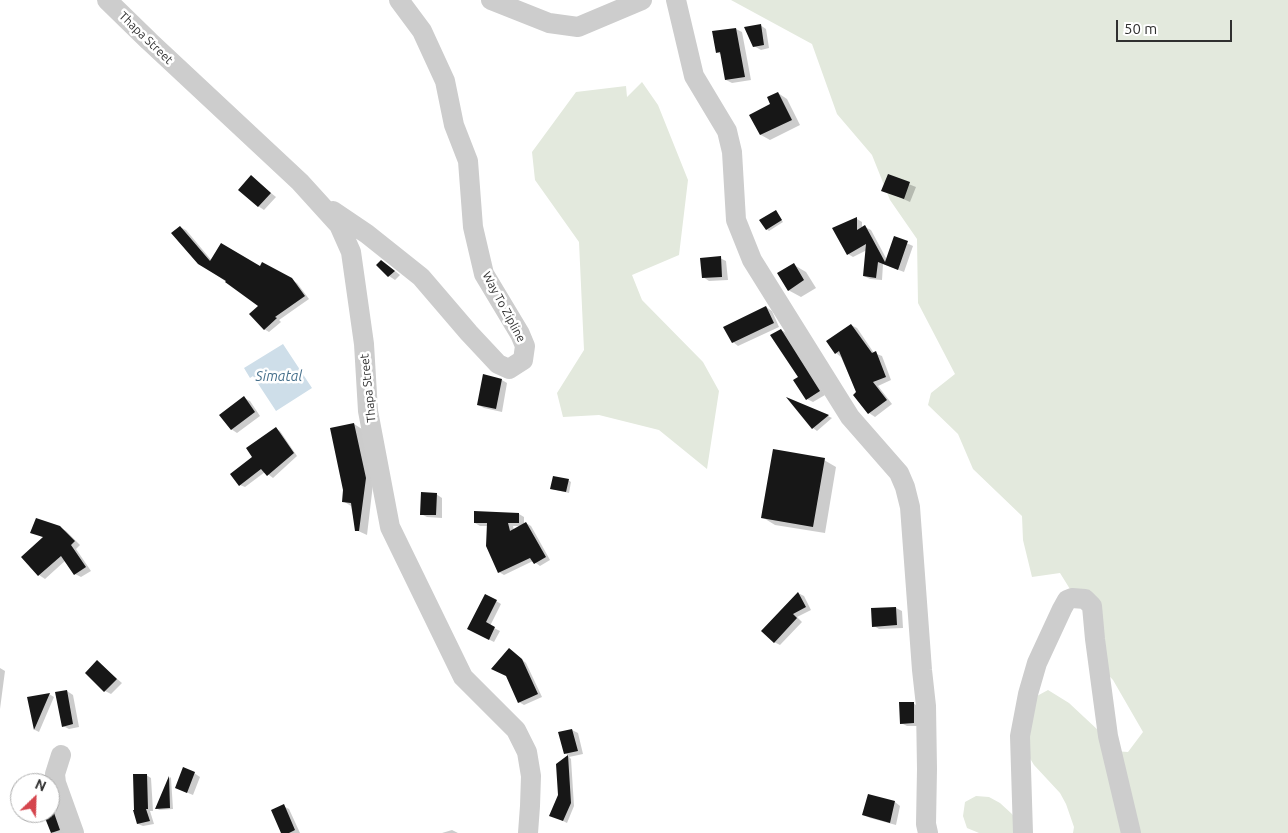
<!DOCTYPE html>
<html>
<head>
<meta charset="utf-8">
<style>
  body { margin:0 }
  #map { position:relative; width:1288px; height:833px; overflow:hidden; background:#fff; font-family:Ubuntu,sans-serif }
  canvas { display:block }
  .north { position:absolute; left:10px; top:773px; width:50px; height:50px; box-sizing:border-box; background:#fff; border:1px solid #acacac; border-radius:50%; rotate:24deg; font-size:14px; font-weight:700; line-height:20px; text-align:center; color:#303030 }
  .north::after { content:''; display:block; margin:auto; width:18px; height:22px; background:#d5454d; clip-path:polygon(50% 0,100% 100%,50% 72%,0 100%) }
  .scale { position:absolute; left:1116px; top:20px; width:116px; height:22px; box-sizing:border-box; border:2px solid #303030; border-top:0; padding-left:6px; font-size:15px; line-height:18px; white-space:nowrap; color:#303030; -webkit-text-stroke:4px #fff; paint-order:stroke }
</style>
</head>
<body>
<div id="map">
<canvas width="1288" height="833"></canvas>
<div class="north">N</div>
<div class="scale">50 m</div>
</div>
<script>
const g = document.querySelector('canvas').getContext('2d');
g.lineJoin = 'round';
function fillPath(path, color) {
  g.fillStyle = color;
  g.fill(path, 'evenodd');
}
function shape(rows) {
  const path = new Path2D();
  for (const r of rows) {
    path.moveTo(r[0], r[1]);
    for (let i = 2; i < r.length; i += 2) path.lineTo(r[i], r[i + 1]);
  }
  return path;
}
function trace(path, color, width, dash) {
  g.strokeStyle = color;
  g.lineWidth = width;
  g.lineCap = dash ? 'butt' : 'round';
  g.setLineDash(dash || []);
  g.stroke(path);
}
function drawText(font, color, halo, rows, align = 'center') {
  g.font = font + ' Ubuntu,sans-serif';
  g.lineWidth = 5;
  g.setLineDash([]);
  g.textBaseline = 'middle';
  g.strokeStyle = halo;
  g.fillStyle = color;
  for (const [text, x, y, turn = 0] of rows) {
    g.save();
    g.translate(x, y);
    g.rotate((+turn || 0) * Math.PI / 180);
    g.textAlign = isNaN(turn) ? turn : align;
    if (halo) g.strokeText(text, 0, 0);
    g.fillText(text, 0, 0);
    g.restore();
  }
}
const green = shape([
  [731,0,1288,0,1288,833,1073,833,1074,827,1066,804,1060,793,1034,765,1028,755,1024,742,1037,696,1048,690,1069,703,1099,731,1114,751,1128,752,1143,732,1113,680,1088,653,1083,610,1060,573,1032,577,1023,540,1022,516,973,469,958,434,928,405,931,393,955,374,918,303,917,239,890,200,872,155,837,114,812,44],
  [642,82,658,105,688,180,679,255,632,275,642,300,703,362,719,391,707,469,659,430,599,415,563,417,557,393,584,350,579,242,535,180,532,152,576,92,626,86,627,97],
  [976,796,989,797,1000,803,1012,814,1025,833,979,833,967,828,963,816,965,802]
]);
const water = shape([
  [283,344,312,388,276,411,253,376,250,378,244,368]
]);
const shadow = shape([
  [760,25,766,29,769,48,761,50,754,46],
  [736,29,742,32,751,80,732,83,726,80,722,55,717,52,714,32],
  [778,93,787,99,800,125,770,140,761,135,751,115,772,105],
  [888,176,916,187,910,202,883,190],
  [251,177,276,197,264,210,258,206],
  [776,212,783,222,769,231,766,229],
  [857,219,862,222,862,229,865,227,871,230,887,260,895,238,913,246,904,272,883,264,882,280,870,279,864,276,867,250,853,257,848,254],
  [180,227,186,230,212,261,261,268,263,264,297,283,309,299,279,320,281,322,269,332,264,329,260,305,199,263],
  [720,258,726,261,728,280,709,281,703,277],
  [378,265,387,265,400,275,395,280,389,276],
  [794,265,806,272,816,288,801,297,788,290],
  [766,307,772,311,779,327,738,346,733,342],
  [851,325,857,328,874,353,882,356,891,380,878,386,892,404,875,417,869,413,854,395,857,393,841,357,836,353],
  [781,330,787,333,825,395,813,402,807,399],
  [502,380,507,383,502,412,484,408,478,405],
  [244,398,250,401,260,416,237,433,231,429],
  [790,400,828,416,832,418,817,431,813,428],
  [354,424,362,429,373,484,367,535,356,530,351,506,343,501],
  [276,429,280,431,297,456,273,478,265,472,245,487,240,485,254,457],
  [824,460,836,467,825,533,775,525,762,517],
  [568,480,571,482,569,493,552,489],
  [436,494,442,498,442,518,427,517,421,514],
  [519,514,524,517,524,525,526,523,531,526,550,560,540,566,533,561,504,575,499,572,488,526,480,526,475,523],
  [513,526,522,526,514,530],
  [59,527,66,531,80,545,76,549,91,571,81,577,75,574,66,560,45,579,39,575,23,557,44,538,32,532],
  [798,593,804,596,811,610,797,617,802,622,780,645,774,642],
  [496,601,501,604,490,626,500,631,494,642,474,632],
  [896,608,902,611,903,628,879,629,874,626],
  [510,649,526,663,542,697,524,705,519,702],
  [97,662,122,683,111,694,105,691],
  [0,668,5,671,0,709],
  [67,691,73,695,79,727,69,729,63,726],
  [49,694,54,697,39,732,35,730,29,698],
  [913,703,919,707,920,726,907,726,901,723],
  [572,730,578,733,583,754,569,757,571,759,574,806,567,823,555,817,559,795,557,765,569,756,565,753],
  [194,773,200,777,193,795,176,788],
  [146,775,151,778,153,811,150,811,154,824,143,826,138,824],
  [170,777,171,778,173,809,159,810,157,808],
  [895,802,900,806,896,825,870,818,864,815],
  [283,806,289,809,300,833,283,833],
  [53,811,59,814,65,833,53,833,45,814],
  [452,830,458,833,442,833]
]);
const building = shape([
  [761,24,764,45,753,47,744,27],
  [736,28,745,77,725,80,720,52,716,53,712,31],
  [778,92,792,120,760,135,749,115,770,104,767,97],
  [888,174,910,182,904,199,881,191],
  [251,175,271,193,258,207,238,190],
  [776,210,782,220,766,230,759,220],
  [857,217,857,230,865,225,885,262,894,236,908,241,898,270,878,262,876,278,863,276,866,244,847,255,832,228],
  [180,226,210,261,221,243,260,266,262,262,292,278,305,296,275,317,277,318,264,330,249,314,258,306,225,282,226,281,198,264,171,233],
  [721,256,722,277,702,278,700,258],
  [381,260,395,271,388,277,376,265],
  [794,263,804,280,788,291,777,273],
  [766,306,774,323,732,343,723,327],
  [851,324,872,353,876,351,886,377,873,382,887,400,868,414,853,395,856,392,839,351,835,354,826,341],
  [781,329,820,391,806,400,793,380,798,377,770,335],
  [483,374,502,379,496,409,477,405],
  [244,396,255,412,231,430,219,415],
  [786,397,829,415,812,429],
  [354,423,366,478,359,531,355,531,351,503,342,502,343,490,330,428],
  [276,427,294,453,267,476,261,469,239,486,230,474,252,457,246,448],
  [773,449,825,458,813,527,761,518],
  [553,476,569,479,566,492,550,489],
  [421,492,437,493,436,515,420,515],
  [474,511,519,513,519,523,508,523,510,531,526,522,546,557,534,564,530,558,498,573,486,546,487,523,474,523],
  [36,518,60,526,75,541,71,545,86,567,74,575,61,556,38,576,21,557,43,537,30,533],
  [798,592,806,607,793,614,797,618,774,643,761,631],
  [485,594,497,600,486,622,495,627,489,640,467,629],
  [896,607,897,625,872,627,871,608],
  [509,648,522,659,538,694,518,703,506,676,491,669],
  [97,660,117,679,104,692,85,673],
  [67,690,73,724,62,727,55,692],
  [50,693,34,730,27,697],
  [899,702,914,702,914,723,900,724],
  [572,729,578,751,564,754,558,732],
  [568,755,571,803,563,821,549,816,558,795,556,764],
  [183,767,195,772,187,793,175,788],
  [133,774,147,774,148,809,146,809,150,821,137,824,133,810,134,810],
  [169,776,170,808,155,809],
  [868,794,895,801,890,823,862,815],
  [284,804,295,830,289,833,281,833,271,810],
  [53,810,60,830,51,833,45,818,45,813,50,813,50,811]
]);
const minor = shape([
  [107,0,149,41,300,182,339,225,351,252,364,344,368,411,390,527,463,677,516,730,527,752,531,776,530,806,528,833],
  [491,0,549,23,578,27,642,0],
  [676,0,694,76,727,131,732,152,736,220,752,260,850,417,899,473,905,487,910,507,922,670,926,706,927,769,926,824,928,833],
  [333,211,367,234,421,277,469,333,498,364,509,369,523,360,525,346,520,334,484,274,473,227,468,161,454,125,445,81,422,31,399,0],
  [61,755,55,774,56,783,74,833],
  [1023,833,1020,736,1028,694,1037,663,1062,609,1067,600,1072,598,1085,599,1092,606,1095,639,1108,736,1131,833]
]);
const streetNames = [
  ["Thapa Street",146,38,44],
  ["Way To Zipline",504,307,62],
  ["Thapa Street",368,388,-96]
];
const waterNames = [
  ["Simatal",279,376]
];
fillPath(green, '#e3e9dd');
fillPath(water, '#cedee9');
fillPath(shadow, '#0003');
fillPath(building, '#171717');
trace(minor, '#cdcdcd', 20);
drawText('12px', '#303030', '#fff', streetNames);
drawText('italic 14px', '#456f8b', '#fff', waterNames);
</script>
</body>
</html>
